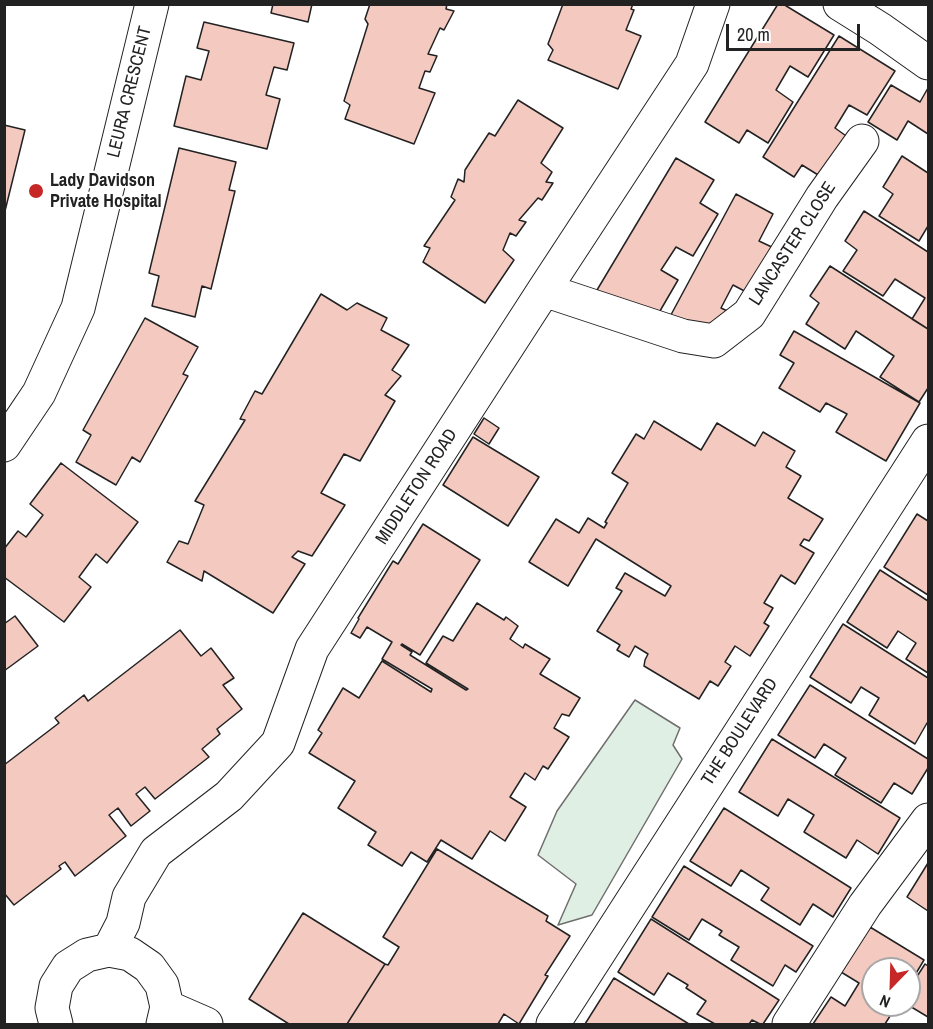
<!DOCTYPE html>
<html>
<head>
<meta charset="utf-8">
<style>
  body { margin:0 }
  #map { position:relative; width:933px; height:1029px; overflow:hidden; background:#fff; font-family:"Archivo Narrow",sans-serif }
  canvas { display:block }
  .frame { position:absolute; inset:0; border:6px solid #222; pointer-events:none }
  .north { position:absolute; left:861px; top:957px; width:60px; height:60px; box-sizing:border-box; background:#fff; border:2px solid #a7a7a7; border-radius:50%; rotate:203deg; font-size:16px; font-weight:700; line-height:24px; text-align:center; color:#222 }
  .north::after { content:''; display:block; margin:auto; width:21px; height:27px; background:#c62828; clip-path:polygon(50% 0,100% 100%,50% 72%,0 100%) }
  .scale { position:absolute; left:726px; top:24px; width:134px; height:27px; box-sizing:border-box; border:3px solid #222; border-top:0; padding-left:8px; font-size:18px; line-height:21px; white-space:nowrap; color:#222; -webkit-text-stroke:4px #fff; paint-order:stroke }
</style>
</head>
<body>
<div id="map">
<canvas width="933" height="1029"></canvas>
<div class="frame"></div>
<div class="north">N</div>
<div class="scale">20 m</div>
</div>
<script>
const g = document.querySelector('canvas').getContext('2d');
g.lineJoin = 'round';
function fillPath(path, color) {
  g.fillStyle = color;
  g.fill(path, 'evenodd');
}
function shape(rows) {
  const path = new Path2D();
  for (const r of rows) {
    path.moveTo(r[0], r[1]);
    for (let i = 2; i < r.length; i += 2) path.lineTo(r[i], r[i + 1]);
  }
  return path;
}
function trace(path, color, width, dash) {
  g.strokeStyle = color;
  g.lineWidth = width;
  g.lineCap = dash ? 'butt' : 'round';
  g.setLineDash(dash || []);
  g.stroke(path);
}
function drawText(font, color, halo, rows, align = 'center') {
  g.font = font + ' "Archivo Narrow",sans-serif';
  g.lineWidth = 4.5;
  g.setLineDash([]);
  g.textBaseline = 'middle';
  g.strokeStyle = halo;
  g.fillStyle = color;
  for (const [text, x, y, turn = 0] of rows) {
    g.save();
    g.translate(x, y);
    g.rotate((+turn || 0) * Math.PI / 180);
    g.textAlign = isNaN(turn) ? turn : align;
    if (halo) g.strokeText(text, 0, 0);
    g.fillText(text, 0, 0);
    g.restore();
  }
}
const green = shape([
  [635,700,680,728,673,745,682,759,592,915,558,925,576,884,538,855,557,811,635,700]
]);
const building = shape([
  [273,4,312,4,308,22,271,13,273,4],
  [370,4,447,4,446,9,454,11,444,30,440,28,428,54,437,56,430,72,425,71,419,88,435,93,414,144,345,119,350,105,344,101,368,24,365,19,370,4],
  [563,4,633,4,631,9,634,10,626,30,641,36,618,89,548,60,553,50,548,44,563,4],
  [778,4,783,4,834,35,808,77,790,66,776,90,793,102,768,143,747,130,739,143,705,122,778,4],
  [204,22,294,43,287,70,274,67,266,95,280,99,267,149,174,126,186,76,201,80,209,51,197,48,204,22],
  [839,36,895,71,867,115,849,105,835,128,849,138,823,178,802,165,794,177,763,157,839,36],
  [891,85,920,102,928,88,928,134,908,121,897,140,868,122,891,85],
  [518,100,563,128,541,163,552,172,546,182,553,183,542,200,538,198,519,220,526,222,516,236,510,233,503,250,514,260,485,303,423,262,430,248,424,246,455,200,451,197,458,179,464,182,465,170,489,133,495,136,518,100],
  [4,125,25,130,4,215,4,125],
  [179,148,236,162,229,190,235,191,211,289,202,286,195,317,152,306,159,276,149,273,179,148],
  [902,156,928,173,928,226,919,241,879,216,893,194,883,187,902,156],
  [676,158,714,180,700,203,718,214,693,256,676,247,661,270,678,280,653,323,597,290,676,158],
  [736,194,773,214,759,241,776,249,752,295,733,285,721,308,738,316,703,332,666,324,736,194],
  [864,211,928,252,928,329,912,319,925,298,895,279,883,296,843,271,857,250,845,241,864,211],
  [830,266,928,329,928,388,919,402,880,377,894,356,856,331,845,349,806,324,819,303,810,296,830,266],
  [321,294,347,310,357,303,387,318,381,330,409,345,392,370,401,376,385,395,395,401,360,461,344,454,321,493,345,505,312,556,298,551,292,557,305,564,273,613,204,571,202,581,167,562,179,541,188,544,204,505,195,501,245,420,240,419,255,391,262,394,321,294],
  [145,318,198,347,183,374,188,376,140,462,132,457,116,485,76,462,91,435,83,430,145,318],
  [794,331,920,403,886,461,836,432,847,414,826,403,820,412,779,388,794,363,780,355,794,331],
  [484,418,499,428,489,444,474,434,484,418],
  [654,421,701,450,717,423,755,446,763,432,795,451,786,467,801,476,788,498,823,519,809,541,804,539,800,545,814,553,795,584,781,575,764,603,773,608,764,623,769,626,750,656,735,646,725,662,731,666,718,686,710,681,699,699,644,666,645,660,648,654,635,646,629,657,617,650,620,645,597,631,622,591,616,588,625,573,665,596,671,586,596,539,568,586,529,562,556,519,579,533,588,518,604,528,607,523,605,522,628,483,612,473,636,434,644,439,654,421],
  [473,437,539,477,508,526,443,485,473,437],
  [61,463,138,522,107,563,96,554,79,577,91,587,64,622,4,577,4,549,18,531,26,537,43,515,30,504,61,463],
  [917,514,928,521,928,595,884,567,917,514],
  [423,524,480,560,420,655,402,644,401,645,412,652,410,655,466,690,468,689,426,663,443,636,453,641,477,603,504,620,506,617,518,626,510,639,523,648,525,644,550,659,540,674,580,698,569,716,562,714,554,728,569,737,548,769,543,766,535,780,525,773,510,797,526,807,505,841,490,831,472,859,441,840,427,862,411,852,402,866,368,845,376,832,338,808,355,781,309,753,322,733,318,730,343,688,359,698,382,661,431,692,432,689,382,659,392,642,367,627,360,638,351,633,359,619,358,618,393,561,398,564,423,524],
  [880,570,928,601,928,673,906,659,916,643,898,631,887,648,847,622,880,570],
  [15,616,38,646,4,671,4,624,15,616],
  [843,624,928,678,928,724,927,723,915,744,869,715,879,698,861,687,851,703,810,677,843,624],
  [180,630,201,656,211,648,234,678,223,685,242,709,217,729,220,734,202,749,209,757,155,799,145,787,136,794,150,811,131,826,118,808,109,815,126,836,75,876,65,862,59,866,61,869,14,905,4,893,4,765,59,723,55,718,84,695,88,701,180,630],
  [810,685,928,759,928,768,912,794,894,783,881,803,835,775,846,758,824,744,815,758,778,735,810,685],
  [772,739,900,818,878,854,857,840,846,858,804,832,814,815,788,799,778,816,739,792,772,739],
  [724,808,851,888,833,917,813,904,800,925,761,900,769,888,741,870,731,886,690,861,724,808],
  [437,849,548,916,546,921,570,936,545,975,548,976,519,1024,504,1014,498,1024,347,1024,385,964,388,965,399,947,383,937,437,849],
  [928,863,928,911,907,897,928,863],
  [684,866,813,946,796,972,785,965,773,986,731,960,739,947,719,935,722,931,702,919,689,940,652,917,684,866],
  [303,913,385,964,347,1024,289,1024,249,999,303,913],
  [651,919,779,1000,763,1024,760,1024,752,1020,749,1024,715,1024,697,1014,706,1001,686,988,688,985,668,973,654,995,618,972,651,919],
  [870,927,924,960,909,985,909,969,873,969,873,1005,897,1005,885,1024,813,1024,831,997,845,1006,859,983,841,972,870,927],
  [925,964,928,966,928,1017,908,1005,909,989,925,964],
  [614,978,689,1024,585,1024,614,978]
]);
const minor = shape([
  [840,4,880,29,928,63],
  [544,290,683,336,714,341,749,314,822,197,862,141],
  [4,445,39,393,78,308,152,4],
  [109,950,123,923,129,897,156,852,229,796,278,743,312,649,544,290,692,64,713,4],
  [167,1007,206,1024],
  [56,1024,52,1008,56,986,68,967,87,955,109,950,130,954,149,967,162,985,167,1007,163,1024],
  [553,1024,928,441],
  [789,1024,865,905,928,820]
]);
const markers = [
  [36,191,8,"#c62828"]
];
const streetNames = [
  ["LEURA CRESCENT",130,92,-76],
  ["LANCASTER CLOSE",793,244,-57],
  ["MIDDLETON ROAD",417,487,-57],
  ["THE BOULEVARD",740,732,-57]
];
const poiNames = [
  ["Lady Davidson",50,181],
  ["Private Hospital",50,202]
];
fillPath(green, '#e0efe3');
trace(green, '#6f6f6f', 1.5);
fillPath(building, '#f3c9c0');
trace(building, '#222', 1.5);
trace(minor, '#222', 35);
trace(minor, '#fff', 33);
for (const [x, y, r, color] of markers) {
  const dot = new Path2D();
  dot.arc(x, y, r, 0, 2 * Math.PI);
  g.fillStyle = color;
  g.fill(dot);
  trace(dot, '#fff', 2);
}
drawText('18px', '#222', '#fff', streetNames);
drawText('bold 18px', '#222', '#fff', poiNames, 'left');
</script>
</body>
</html>
